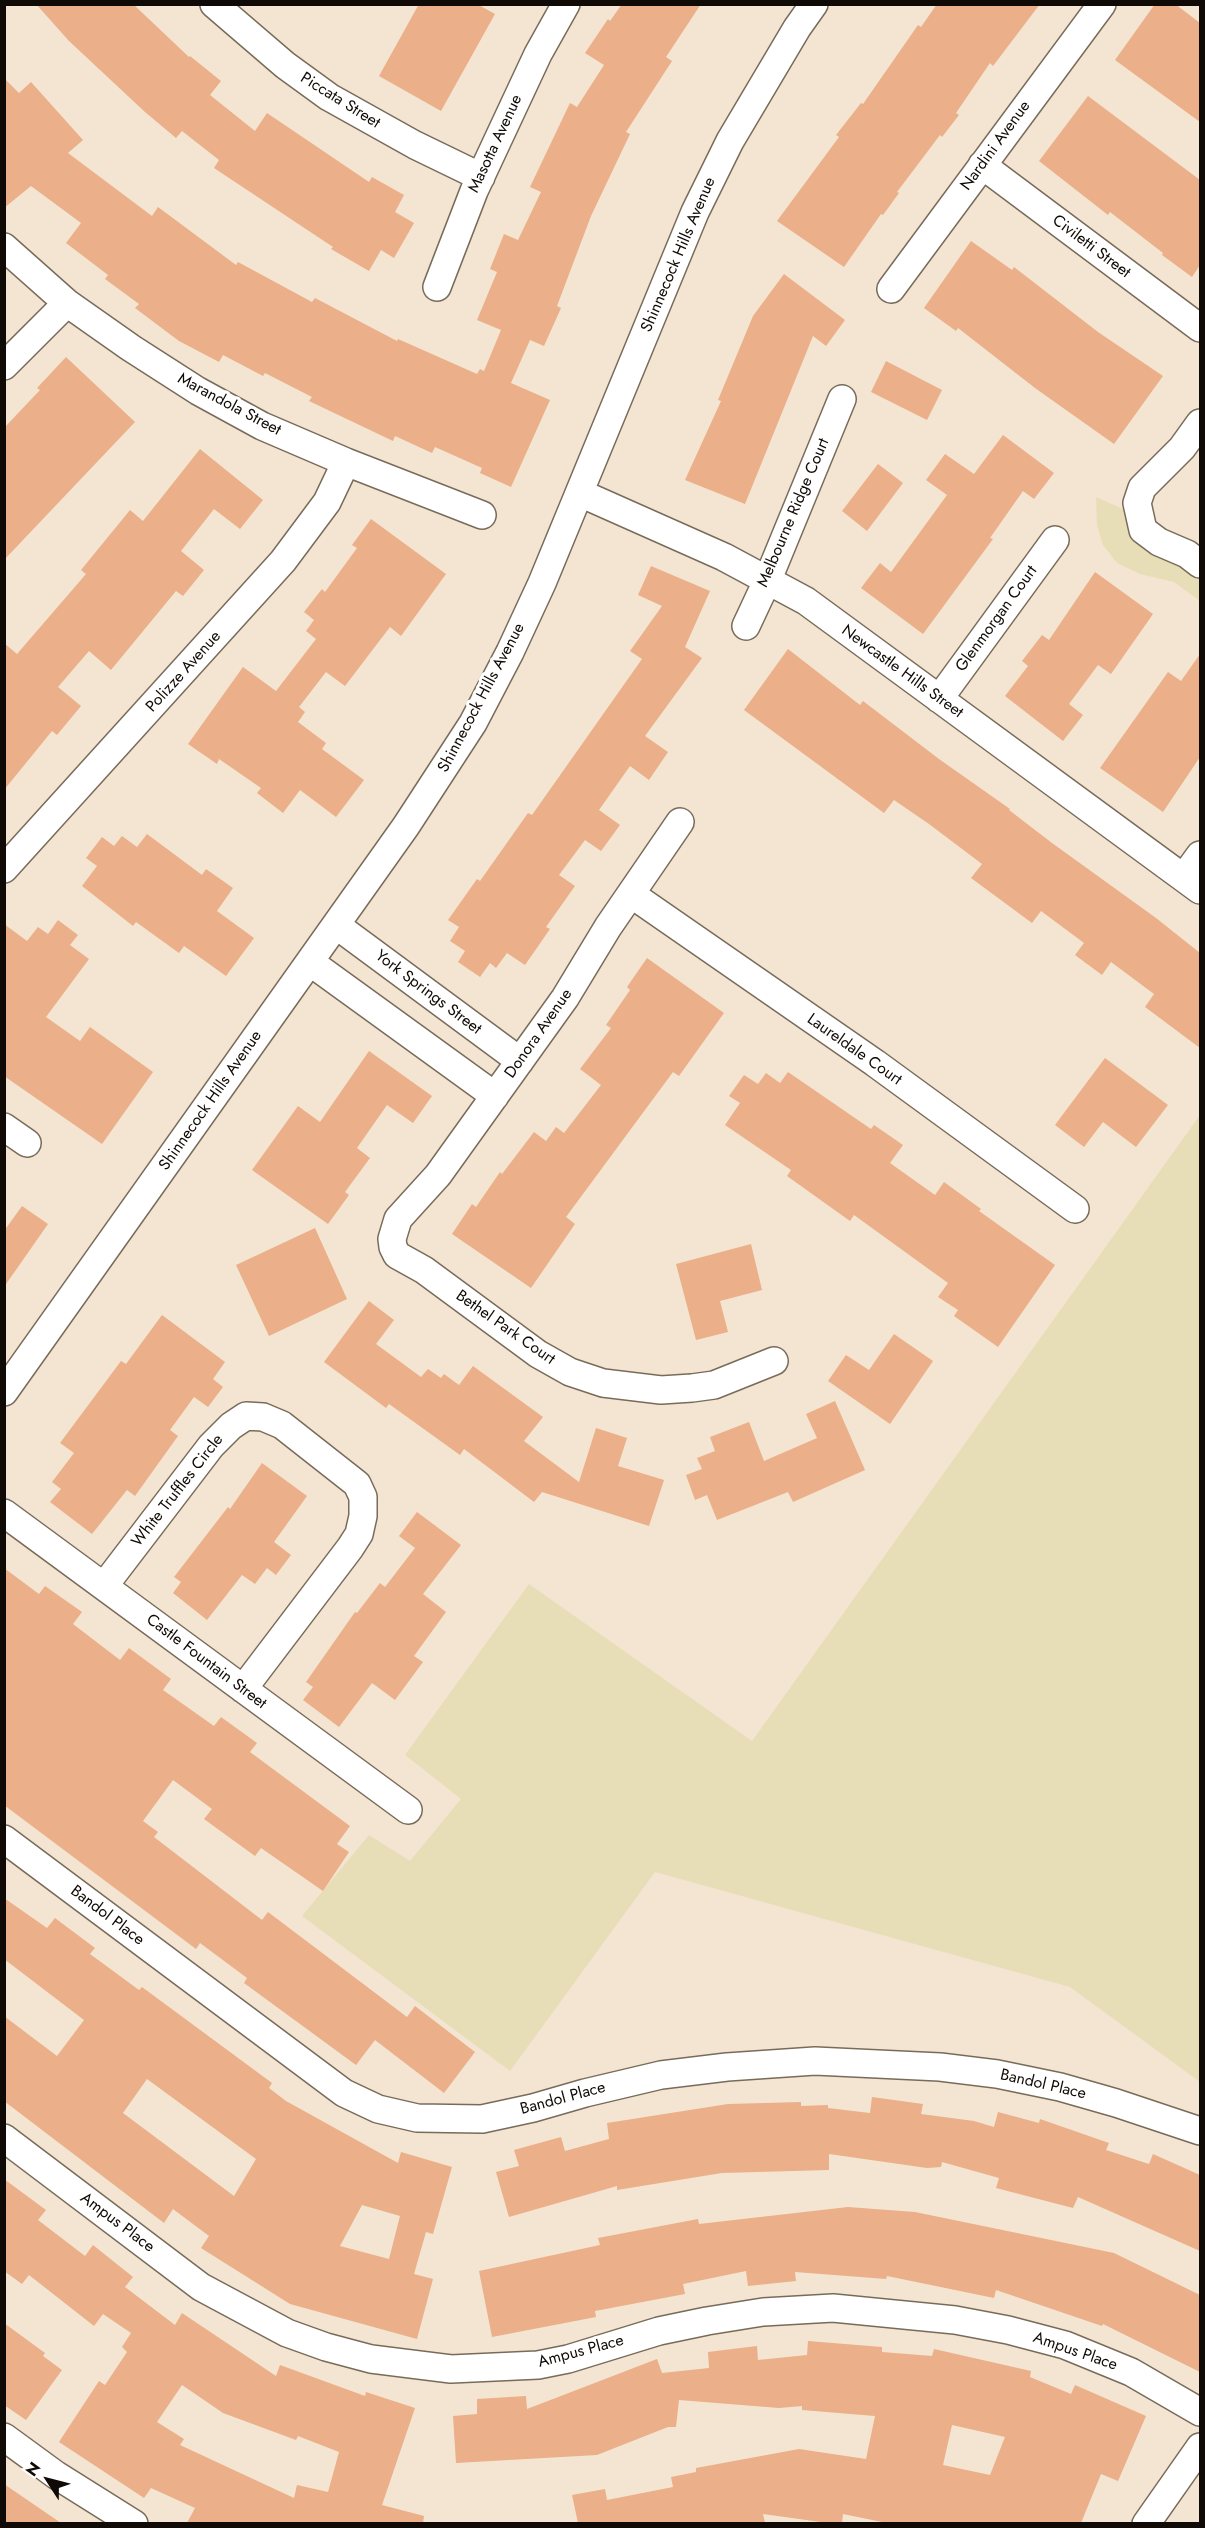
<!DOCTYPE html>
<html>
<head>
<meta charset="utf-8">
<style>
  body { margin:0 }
  #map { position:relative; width:1205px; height:2528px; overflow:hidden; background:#f3e5d1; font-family:Jost,sans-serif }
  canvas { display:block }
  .frame { position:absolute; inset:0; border:6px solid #0f0a05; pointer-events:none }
  .north { position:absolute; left:18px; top:2450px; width:60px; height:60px; -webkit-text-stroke:4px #fff; paint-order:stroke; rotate:306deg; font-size:16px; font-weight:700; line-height:24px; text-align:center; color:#0f0a05 }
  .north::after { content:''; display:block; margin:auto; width:21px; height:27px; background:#0f0a05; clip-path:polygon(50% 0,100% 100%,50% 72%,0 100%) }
</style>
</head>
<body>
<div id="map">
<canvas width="1205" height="2528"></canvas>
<div class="frame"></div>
<div class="north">N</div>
</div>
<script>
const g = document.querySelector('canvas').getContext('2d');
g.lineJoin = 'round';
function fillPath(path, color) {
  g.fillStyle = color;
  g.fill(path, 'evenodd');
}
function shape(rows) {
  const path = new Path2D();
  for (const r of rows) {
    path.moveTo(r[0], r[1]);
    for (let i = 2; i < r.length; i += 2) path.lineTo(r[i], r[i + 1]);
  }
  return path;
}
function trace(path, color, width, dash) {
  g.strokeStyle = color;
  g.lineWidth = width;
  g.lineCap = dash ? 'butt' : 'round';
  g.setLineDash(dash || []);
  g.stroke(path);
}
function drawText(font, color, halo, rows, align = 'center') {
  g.font = font + ' Jost,sans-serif';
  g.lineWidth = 6;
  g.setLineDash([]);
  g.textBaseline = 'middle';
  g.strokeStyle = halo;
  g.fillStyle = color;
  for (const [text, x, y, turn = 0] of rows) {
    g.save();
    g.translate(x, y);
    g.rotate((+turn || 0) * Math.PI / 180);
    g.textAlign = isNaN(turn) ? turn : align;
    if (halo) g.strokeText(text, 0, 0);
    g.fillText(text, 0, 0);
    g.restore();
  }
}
const sand = shape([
  [1096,497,1181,535,1200,550,1200,601,1174,582,1140,574,1117,563,1103,545,1097,526],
  [1200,1115,1200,2082,1070,1987,655,1872,510,2071,302,1916,369,1835,410,1861,461,1799,405,1755,529,1584,752,1741]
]);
const building = shape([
  [36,4,133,4,189,57,190,56,221,81,210,95,255,131,267,113,369,182,372,177,404,195,395,212,414,223,394,258,381,250,369,271,331,249,333,247,214,168,219,160,182,131,176,138,145,112,69,41],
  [419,4,477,4,495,14,441,111,379,76],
  [622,4,701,4,666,57,672,61,626,132,630,134,591,216,557,306,561,308,544,346,530,340,511,383,550,400,511,487,480,473,482,468,435,447,432,453,395,436,393,441,309,401,312,397,265,373,263,376,223,355,219,362,179,341,135,308,139,304,105,279,108,275,66,243,81,223,31,186,4,208,4,78,19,93,31,82,83,140,68,153,152,216,158,207,236,265,238,262,312,302,315,298,397,341,398,339,477,374,480,369,484,371,501,330,477,320,497,272,490,269,504,234,518,240,541,192,530,187,570,103,577,107,604,65,585,53,608,19,610,21],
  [937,4,1040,4,993,66,990,63,956,113,959,115,942,137,940,135,897,192,899,193,883,215,881,214,844,267,777,221,839,137,836,135,861,103,863,104,918,25,921,27],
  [1155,4,1175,4,1200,23,1200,122,1115,60],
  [1088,96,1200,180,1200,265,1192,277,1162,255,1163,253,1110,212,1108,215,1039,161],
  [971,241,1012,270,1014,267,1098,332,1163,376,1114,444,1035,388,958,328,956,331,924,308],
  [784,274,845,320,826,346,813,336,745,504,685,480,721,401,718,400,753,316],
  [66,357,135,422,4,560,4,428,40,390,37,388],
  [886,361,942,390,927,420,871,392],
  [1003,435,1054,473,1034,499,1023,491,990,538,993,539,923,634,861,588,880,563,891,572,947,495,926,480,945,454,974,474],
  [200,449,263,500,240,529,214,509,181,551,204,570,183,596,176,591,111,670,89,651,58,687,81,706,57,735,52,731,4,790,4,643,17,654,86,574,81,570,130,510,143,521],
  [878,464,903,483,867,531,842,511],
  [371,519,446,574,401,636,390,627,345,686,326,672,299,707,305,712,298,722,326,743,322,749,364,780,336,817,300,790,283,813,257,793,261,788,219,759,217,764,188,744,243,667,276,691,316,639,306,631,314,620,304,612,322,589,325,592,357,548,352,545],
  [651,566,710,591,685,647,702,658,645,736,668,752,649,780,630,766,599,810,620,825,601,851,585,840,559,875,575,886,546,927,550,929,525,965,507,953,496,968,490,963,480,977,458,962,465,951,450,941,459,927,448,920,477,879,480,881,528,813,532,815,642,659,630,651,662,606,638,595],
  [1095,572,1153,614,1111,674,1098,665,1069,704,1083,715,1063,741,1005,696,1028,666,1022,661,1042,635,1049,640],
  [788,649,860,705,863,701,939,759,1010,809,1009,810,1052,843,1156,918,1200,953,1200,1048,1145,1007,1154,994,1111,962,1102,975,1075,955,1084,943,1041,911,1032,923,971,878,982,864,929,824,894,800,884,813,744,710],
  [1200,654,1200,757,1163,812,1100,768,1168,672,1181,681],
  [147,834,202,875,206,869,233,888,217,911,254,938,226,976,184,946,179,953,136,922,133,926,82,886,97,866,86,858,102,837,114,846,122,836,137,847],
  [58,920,78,935,70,945,89,959,46,1017,80,1041,90,1027,153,1072,102,1144,4,1076,4,924,27,941,38,927,48,934],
  [647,958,724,1013,679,1076,673,1072,566,1217,575,1224,531,1288,452,1234,472,1204,476,1207,500,1172,502,1174,534,1132,546,1141,556,1127,564,1133,601,1085,580,1069,611,1028,606,1025,630,990,627,987],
  [369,1051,432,1096,413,1123,387,1105,357,1148,370,1158,345,1192,349,1195,328,1224,252,1170,298,1106,320,1122],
  [1105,1058,1168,1105,1136,1147,1103,1122,1084,1147,1055,1125],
  [788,1072,871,1129,874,1125,903,1145,890,1163,935,1195,944,1182,981,1209,979,1211,1055,1265,998,1347,954,1316,958,1310,938,1297,948,1283,854,1215,850,1221,787,1176,791,1170,725,1125,740,1103,729,1096,744,1075,758,1084,766,1073,780,1083],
  [22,1206,48,1224,4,1287,4,1231],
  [315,1228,347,1299,269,1336,236,1265],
  [751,1244,762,1290,720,1301,728,1332,696,1340,676,1264],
  [369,1301,394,1320,376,1344,421,1377,428,1369,441,1378,444,1374,459,1385,473,1366,543,1417,524,1441,579,1482,596,1428,627,1438,618,1466,664,1480,649,1526,542,1492,534,1502,464,1449,460,1455,389,1404,386,1408,324,1362],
  [162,1315,225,1362,213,1379,223,1387,208,1407,194,1397,170,1430,178,1436,135,1496,127,1490,92,1534,50,1502,61,1489,52,1482,74,1453,60,1443,121,1361,126,1364],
  [894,1334,933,1361,890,1424,828,1381,846,1355,869,1370],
  [835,1401,865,1470,793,1502,788,1492,717,1520,707,1495,695,1500,686,1475,702,1469,697,1458,715,1451,710,1437,749,1422,764,1461,817,1438,806,1414],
  [262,1463,307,1496,274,1542,291,1555,276,1575,267,1568,255,1584,242,1575,207,1620,173,1593,181,1582,174,1577,228,1507,230,1509],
  [417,1512,461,1545,423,1594,446,1612,414,1656,423,1662,395,1700,372,1683,339,1727,303,1700,313,1687,306,1682,355,1612,357,1613,380,1583,385,1587,415,1548,399,1536],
  [4,1568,39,1594,45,1586,82,1612,73,1624,120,1660,129,1648,171,1679,163,1690,214,1726,221,1717,257,1743,250,1752,350,1826,337,1844,349,1852,323,1891,261,1848,255,1856,226,1835,204,1819,212,1809,173,1780,143,1821,158,1832,154,1837,262,1920,268,1912,407,2017,415,2006,475,2052,444,2093,375,2040,356,2065,244,1983,247,1978,200,1943,196,1949,4,1805],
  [4,1898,47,1928,55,1918,95,1948,90,1954,139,1990,142,1987,272,2083,269,2088,286,2101,398,2163,401,2152,452,2167,433,2234,426,2232,414,2274,433,2279,417,2339,290,2304,201,2248,209,2236,173,2209,164,2223,4,2101,4,2016,57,2056,84,2020,4,1959],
  [147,2079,256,2159,234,2196,123,2113],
  [362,2205,400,2216,389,2259,340,2246],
  [872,2097,923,2104,921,2114,974,2121,994,2127,998,2112,1039,2123,1040,2119,1109,2143,1106,2150,1149,2164,1153,2154,1200,2175,1200,2251,1078,2197,1073,2208,996,2188,999,2178,942,2162,941,2167,927,2168,829,2154,829,2170,722,2173,617,2190,617,2186,509,2217,496,2172,519,2166,514,2150,561,2137,565,2151,609,2139,607,2123,728,2104,801,2102,801,2106,828,2105,828,2108,870,2113],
  [4,2179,46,2210,38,2220,85,2256,93,2245,133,2277,125,2287,175,2325,182,2313,276,2376,280,2365,365,2396,366,2392,415,2408,382,2505,424,2516,423,2523,187,2523,195,2508,151,2488,144,2498,59,2442,99,2381,105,2385,127,2352,122,2347,131,2333,103,2314,94,2326,29,2275,22,2284,4,2271],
  [182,2385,223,2413,296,2440,298,2436,339,2452,328,2492,297,2485,294,2498,180,2445,184,2439,157,2422],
  [848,2207,915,2212,1114,2253,1200,2295,1200,2372,1103,2324,1102,2326,996,2290,994,2298,887,2276,886,2279,795,2272,796,2281,748,2286,746,2271,683,2284,685,2294,595,2311,596,2317,492,2337,479,2271,600,2245,598,2238,698,2219,699,2224],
  [4,2323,45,2353,43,2356,62,2370,26,2420,4,2405],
  [808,2341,882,2347,882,2352,932,2356,934,2349,1031,2371,1030,2377,1071,2394,1075,2385,1146,2416,1118,2481,1101,2474,1081,2523,887,2523,843,2514,842,2523,828,2523,763,2514,765,2523,578,2523,572,2495,605,2489,607,2500,673,2487,671,2477,696,2472,696,2468,799,2449,866,2459,875,2416,802,2410,802,2406,779,2408,679,2400,676,2427,668,2427,597,2455,456,2463,453,2416,477,2414,477,2399,526,2396,527,2409,657,2359,662,2373,709,2368,708,2352,757,2346,758,2360,807,2355],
  [952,2425,1005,2437,990,2475,943,2465],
  [4,2484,61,2523,4,2523]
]);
const minor = shape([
  [214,4,285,65,329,97,415,145,481,177],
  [982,165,1200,328],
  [4,247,67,303,131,348,198,391,262,426,346,462,482,515],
  [437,287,474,191,538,54,566,4],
  [891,289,1102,4],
  [4,366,67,303],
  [1200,423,1182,448,1142,488,1137,503,1143,530,1159,542,1187,554,1200,564],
  [580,493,724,557,806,601,1200,890],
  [746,626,768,579,842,399],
  [939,699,1055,540],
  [680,822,608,927,565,998,438,1175,398,1219,392,1239,393,1247,397,1255,424,1270,538,1354,570,1372,603,1383,661,1390,692,1388,714,1385,774,1361],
  [4,869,283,561,327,502,346,462],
  [1184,877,1200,855],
  [631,894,875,1063,1075,1209],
  [336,925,520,1061],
  [310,962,495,1096],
  [4,1127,27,1143],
  [4,1392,406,826,473,723,510,652,542,583,695,212,730,141,797,28,814,4],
  [4,1513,408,1810],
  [104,1586,211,1446,231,1426,246,1416,263,1417,282,1425,357,1484,363,1497,363,1516,359,1534,350,1548,243,1689],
  [4,1839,344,2093,378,2109,417,2118,482,2119,533,2108,585,2093,661,2075,727,2067,815,2061,940,2067,997,2074,1060,2087,1116,2103,1200,2131],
  [4,2138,201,2287,287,2333,326,2347,371,2359,451,2369,538,2365,568,2359,659,2331,707,2321,763,2312,833,2308,955,2320,1008,2330,1065,2345,1131,2372,1200,2412],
  [4,2437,56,2475,134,2524],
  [1146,2524,1200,2447]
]);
const streetNames = [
  ["Piccata Street",340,101,32],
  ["Masotta Avenue",496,144,-65],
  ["Nardini Avenue",996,146,-54],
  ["Civiletti Street",1091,247,37],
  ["Shinnecock Hills Avenue",679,255,-67],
  ["Marandola Street",229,405,28],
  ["Melbourne Ridge Court",794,513,-67],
  ["Glenmorgan Court",997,619,-54],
  ["Polizze Avenue",184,672,-48],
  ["Newcastle Hills Street",902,672,36],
  ["Shinnecock Hills Avenue",482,698,-62],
  ["York Springs Street",428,993,37],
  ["Donora Avenue",539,1034,-55],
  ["Laureldale Court",854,1050,35],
  ["Shinnecock Hills Avenue",211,1101,-55],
  ["Bethel Park Court",505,1328,35],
  ["White Truffles Circle",178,1491,-52],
  ["Castle Fountain Street",206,1662,37],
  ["Bandol Place",107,1916,37],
  ["Bandol Place",1043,2085,13],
  ["Bandol Place",563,2099,-15],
  ["Ampus Place",117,2223,37],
  ["Ampus Place",581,2352,-15],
  ["Ampus Place",1075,2352,19]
];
fillPath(sand, '#e7deb8');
fillPath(building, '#ebaf89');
trace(minor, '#786b5a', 30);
trace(minor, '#fff', 27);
drawText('16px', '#0f0a05', '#fff', streetNames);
</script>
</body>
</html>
